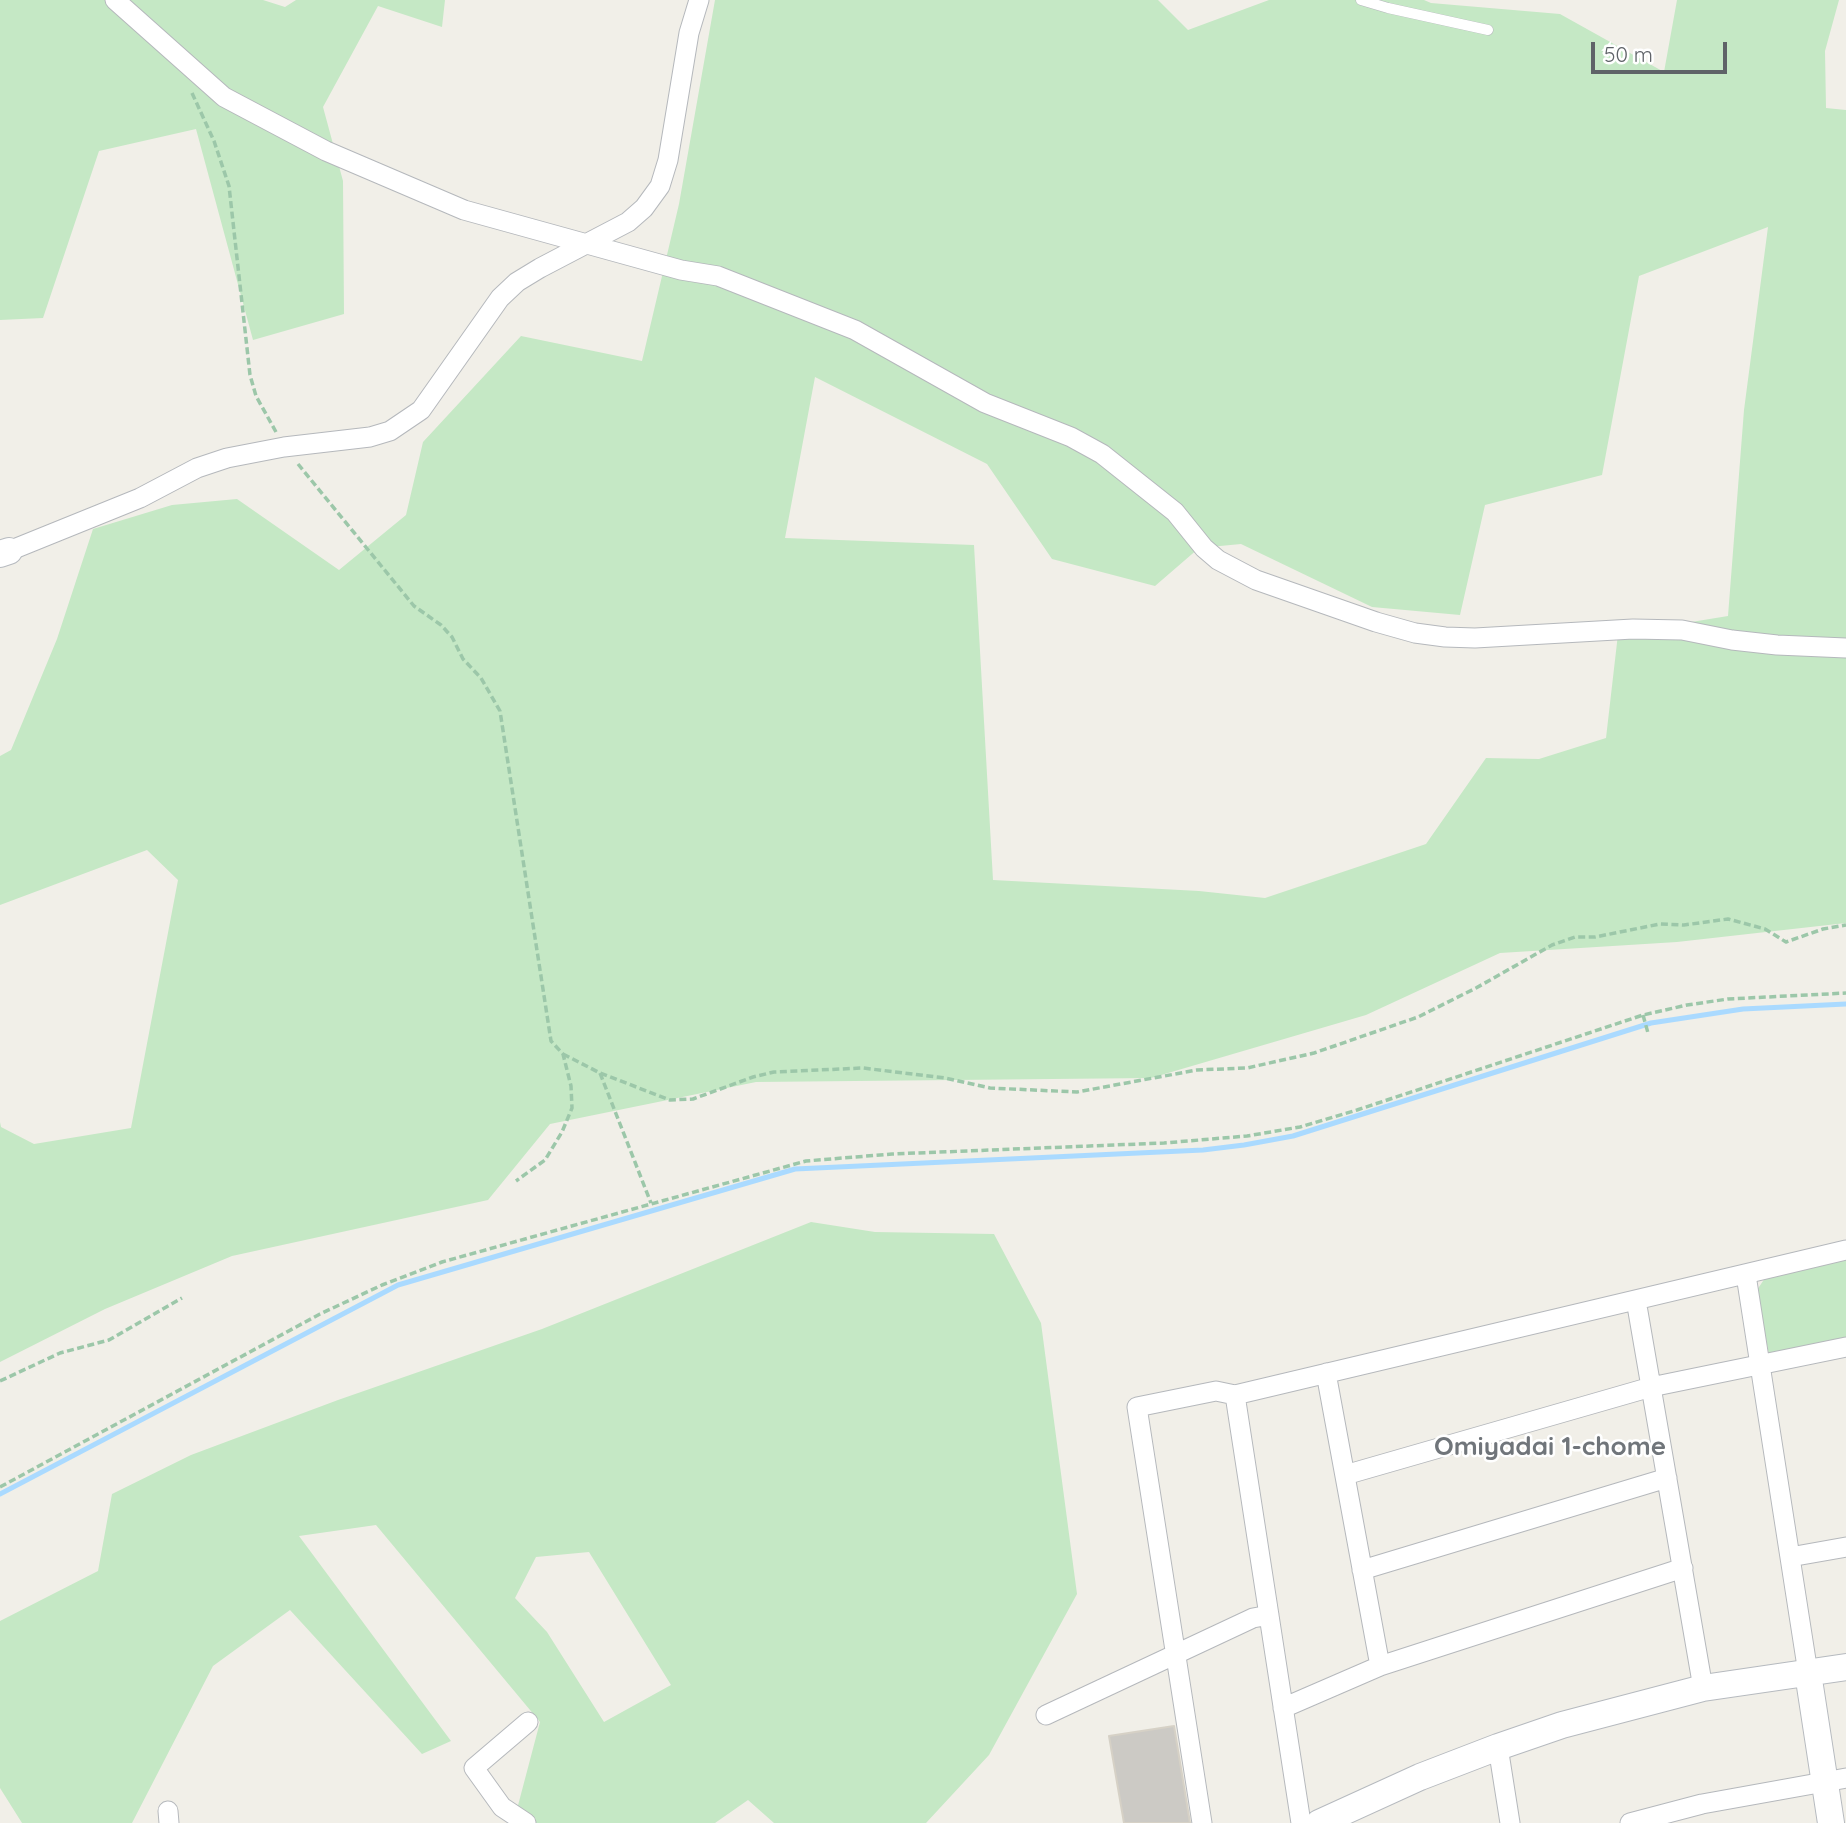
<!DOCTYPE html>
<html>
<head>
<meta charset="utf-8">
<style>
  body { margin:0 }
  #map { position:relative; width:1846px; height:1823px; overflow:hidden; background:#f1efe8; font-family:Quicksand,sans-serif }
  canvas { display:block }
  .scale { position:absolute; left:1591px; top:42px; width:136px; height:32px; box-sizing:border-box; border:4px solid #5f6368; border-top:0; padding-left:9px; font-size:21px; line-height:24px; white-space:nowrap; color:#5f6368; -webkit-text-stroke:5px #fff; paint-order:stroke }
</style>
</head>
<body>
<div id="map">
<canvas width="1846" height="1823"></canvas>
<div class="scale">50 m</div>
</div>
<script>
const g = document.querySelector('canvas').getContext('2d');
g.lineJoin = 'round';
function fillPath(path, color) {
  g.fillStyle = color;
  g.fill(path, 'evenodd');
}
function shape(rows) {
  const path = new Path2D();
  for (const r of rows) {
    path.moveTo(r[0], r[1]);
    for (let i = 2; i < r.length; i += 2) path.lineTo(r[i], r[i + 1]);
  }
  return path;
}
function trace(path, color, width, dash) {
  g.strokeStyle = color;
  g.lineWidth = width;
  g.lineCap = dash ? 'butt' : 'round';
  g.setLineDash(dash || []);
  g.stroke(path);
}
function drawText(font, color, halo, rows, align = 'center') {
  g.font = font + ' Quicksand,sans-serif';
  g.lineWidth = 5;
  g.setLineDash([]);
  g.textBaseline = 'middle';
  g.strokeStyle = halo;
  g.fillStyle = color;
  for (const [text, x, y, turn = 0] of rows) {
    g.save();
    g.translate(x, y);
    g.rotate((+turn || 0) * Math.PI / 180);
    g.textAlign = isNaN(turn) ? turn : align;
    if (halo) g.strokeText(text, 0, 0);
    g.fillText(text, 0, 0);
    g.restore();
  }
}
const green = shape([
  [0,0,263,0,285,7,296,0,445,0,442,27,378,6,323,107,343,181,344,314,253,340,196,129,99,151,43,318,0,320],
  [715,0,1158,0,1188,30,1269,0,1424,0,1431,3,1560,14,1664,72,1677,0,1839,0,1825,51,1826,108,1846,110,1846,923,1677,942,1500,953,1366,1015,1151,1078,756,1082,550,1124,488,1200,232,1256,105,1309,0,1362,0,1122,1,1127,34,1144,131,1128,178,880,147,850,0,905,0,756,11,750,57,639,93,529,172,505,237,499,339,570,406,515,423,442,521,336,642,361,679,204],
  [1768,227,1744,410,1728,616,1618,634,1606,738,1539,759,1486,758,1426,844,1265,898,1199,891,993,880,974,545,785,538,815,377,987,464,1052,559,1155,586,1199,548,1241,544,1372,607,1460,615,1485,505,1602,475,1639,276],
  [811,1222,875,1232,994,1234,1041,1323,1077,1594,989,1755,926,1823,774,1823,748,1800,715,1823,532,1823,516,1813,540,1722,376,1525,299,1536,451,1741,422,1754,290,1610,213,1666,132,1823,22,1823,0,1788,0,1621,98,1571,112,1494,191,1455,338,1400,542,1329],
  [589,1552,671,1685,604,1722,547,1632,515,1598,536,1557],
  [1846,1256,1846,1348,1769,1355,1757,1290,1767,1275]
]);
const stream = shape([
  [0,1494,398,1285,795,1169,1203,1150,1244,1145,1293,1136,1651,1023,1743,1009,1846,1004]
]);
const building = shape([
  [1174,1726,1190,1823,1124,1823,1109,1736,1174,1726]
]);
const path = shape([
  [192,93,214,141,229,186,250,375,256,396,276,432],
  [298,464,414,606,441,625,452,637,463,659,481,678,500,711,551,1041,563,1054,571,1086,572,1108,562,1132,545,1160,516,1181],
  [1643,1015,1648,1033],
  [563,1054,600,1073,670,1100,693,1099,753,1077,774,1072,863,1068,945,1078,990,1088,1077,1092,1197,1070,1247,1068,1314,1053,1418,1017,1476,988,1552,945,1575,937,1595,937,1660,924,1684,925,1728,919,1765,929,1786,942,1823,929,1846,925],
  [600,1073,651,1203],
  [0,1381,60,1353,109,1340,182,1298],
  [0,1487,320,1314,382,1285,442,1262,806,1161,892,1154,1164,1143,1247,1136,1300,1127,1357,1110,1643,1015,1687,1005,1728,999,1846,993]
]);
const lane = shape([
  [1361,0,1388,8,1488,30]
]);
const street = shape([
  [115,0,224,97,326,151,464,210,681,270,718,276,855,330,985,403,1071,437,1102,454,1175,512,1204,548,1218,560,1256,580,1376,622,1415,633,1445,637,1475,638,1633,629,1682,630,1732,640,1777,645,1846,648],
  [9,551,140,498,197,468,227,458,284,447,370,437,390,431,421,410,500,298,517,282,540,268,628,222,644,208,660,186,668,160,689,33,699,0],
  [1746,1275,1808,1673],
  [1636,1300,1703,1688],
  [1326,1373,1380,1666],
  [1235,1395,1301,1823],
  [1345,1475,1651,1387,1846,1347],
  [1790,1557,1846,1547],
  [1362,1570,1667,1478],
  [1283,1708,1380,1666,1683,1568],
  [1046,1715,1253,1618,1269,1615],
  [1498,1747,1510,1823],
  [168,1811,169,1823],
  [526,1823,502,1807,474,1768,528,1722],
  [1202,1823,1137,1407,1216,1391,1235,1395,1846,1250],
  [1630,1823,1702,1804,1846,1778]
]);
const secondary = shape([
  [0,554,9,551],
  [1808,1673,1831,1823],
  [1319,1823,1420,1777,1498,1747,1562,1725,1703,1688,1846,1667]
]);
const neighbourhoodNames = [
  ["Omiyadai 1-chome",1550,1447]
];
fillPath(green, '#c5e8c5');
trace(stream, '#aadaff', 5);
fillPath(building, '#cccac5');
trace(building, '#d6d1c6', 2);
trace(lane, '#b5b8bc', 11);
trace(street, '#b5b8bc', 21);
trace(secondary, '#b6babf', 28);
trace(path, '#9cc7a9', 3.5, [7, 3.5]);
trace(lane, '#fff', 10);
trace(street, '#fff', 19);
trace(secondary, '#fff', 26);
drawText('bold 26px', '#70757a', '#fff', neighbourhoodNames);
</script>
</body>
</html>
